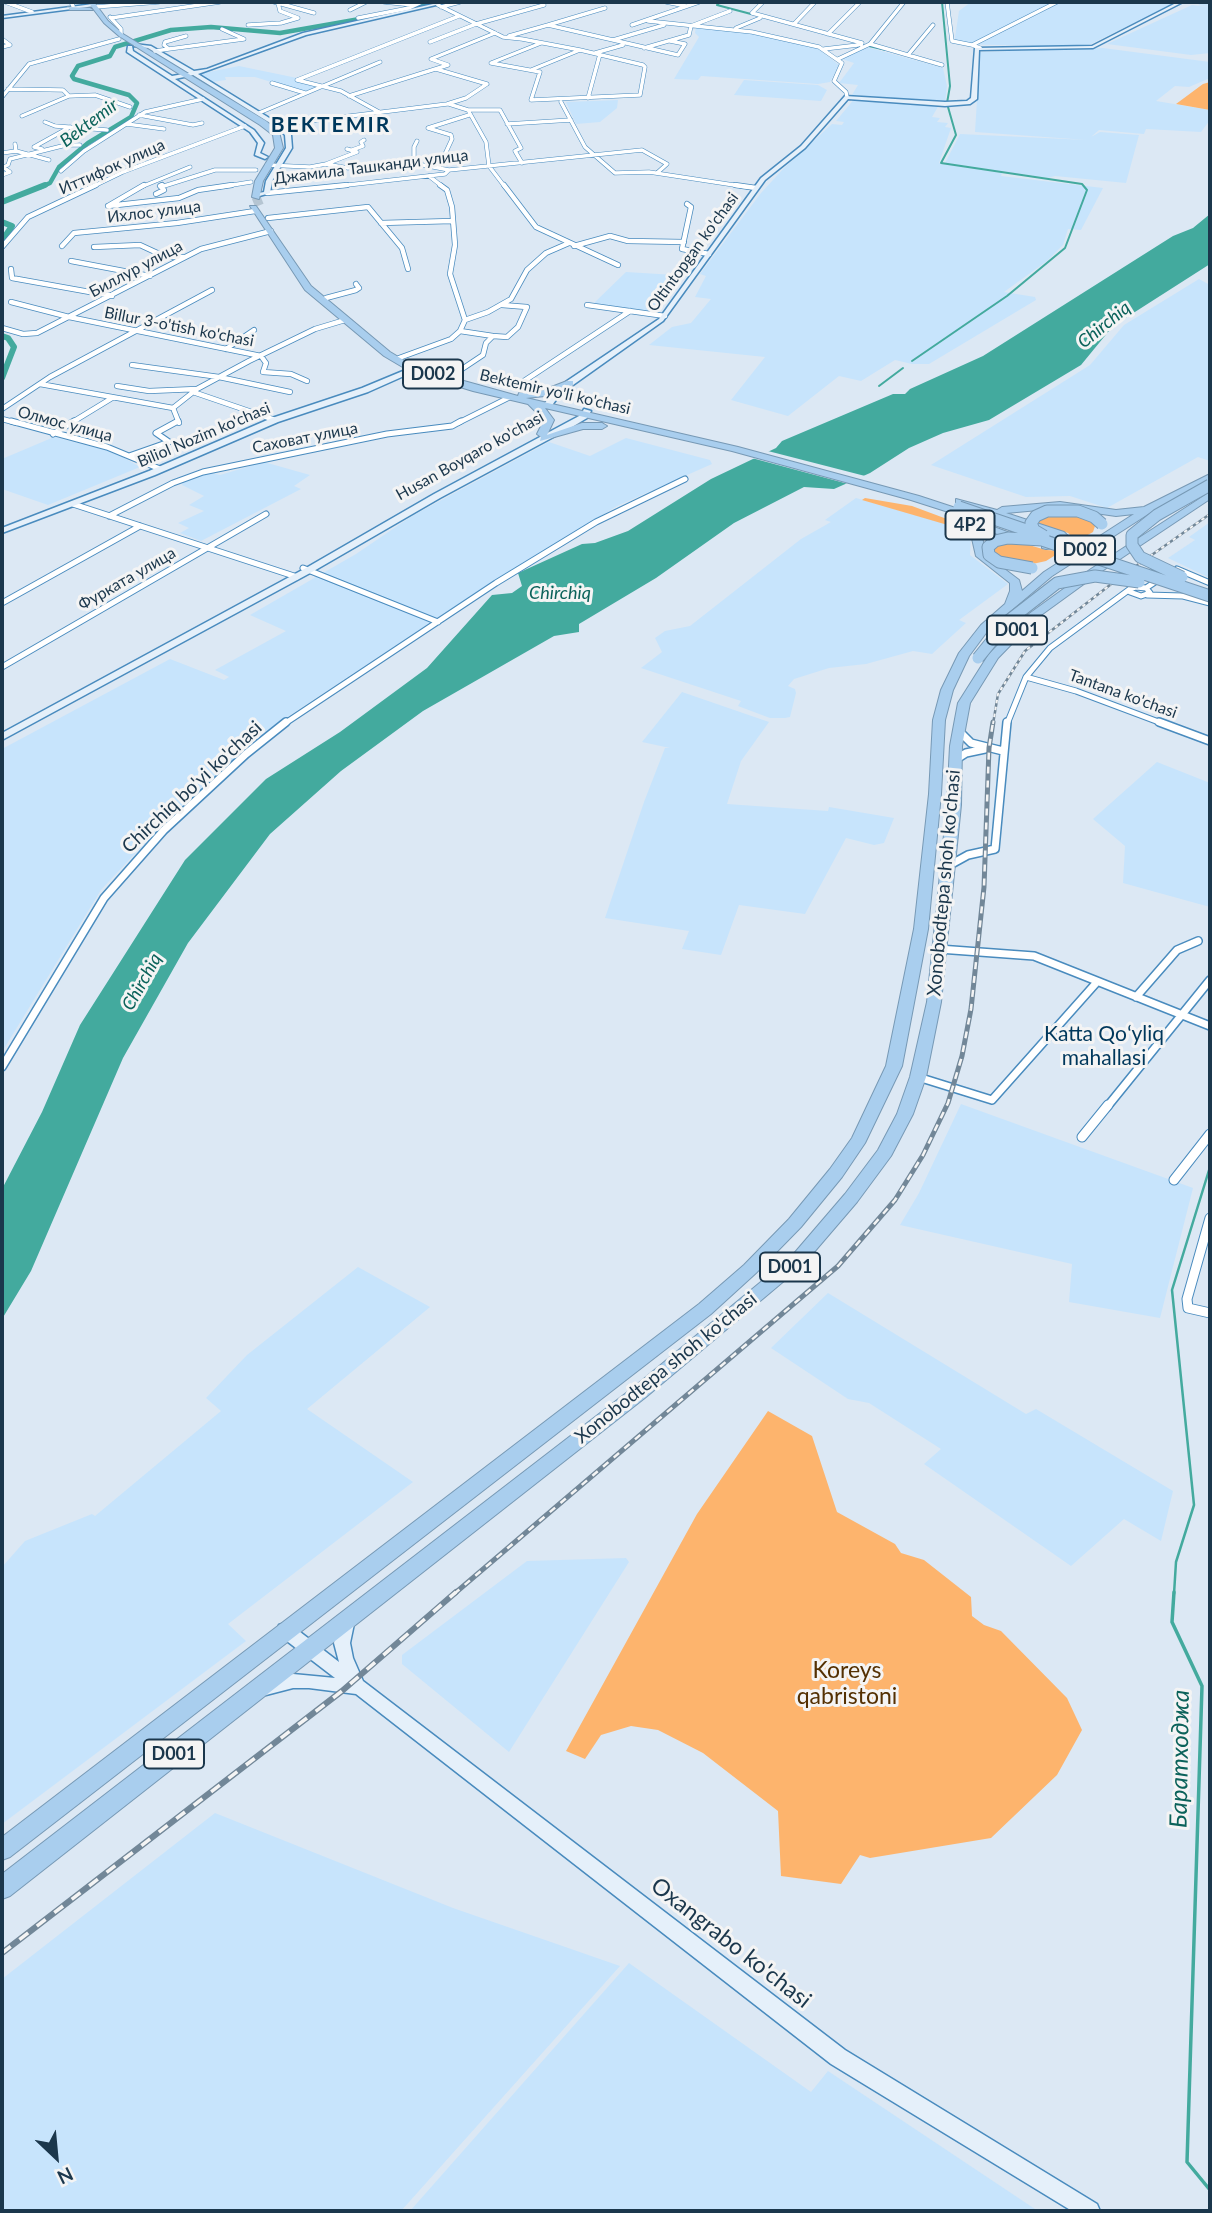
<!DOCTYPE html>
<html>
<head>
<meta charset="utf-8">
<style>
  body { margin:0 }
  #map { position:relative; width:1212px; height:2213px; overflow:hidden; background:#dce8f4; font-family:Lato,sans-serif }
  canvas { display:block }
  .frame { position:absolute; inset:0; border:4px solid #1b374c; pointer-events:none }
  .north { position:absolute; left:21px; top:2122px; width:70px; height:70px; -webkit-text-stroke:5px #f4f4f4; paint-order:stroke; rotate:154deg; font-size:19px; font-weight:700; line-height:28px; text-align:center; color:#1b374c }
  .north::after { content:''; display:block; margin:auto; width:24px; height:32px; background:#1b374c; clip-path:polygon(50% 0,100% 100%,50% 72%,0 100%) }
</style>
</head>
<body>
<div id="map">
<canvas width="1212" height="2213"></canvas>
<div class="frame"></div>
<div class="north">N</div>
</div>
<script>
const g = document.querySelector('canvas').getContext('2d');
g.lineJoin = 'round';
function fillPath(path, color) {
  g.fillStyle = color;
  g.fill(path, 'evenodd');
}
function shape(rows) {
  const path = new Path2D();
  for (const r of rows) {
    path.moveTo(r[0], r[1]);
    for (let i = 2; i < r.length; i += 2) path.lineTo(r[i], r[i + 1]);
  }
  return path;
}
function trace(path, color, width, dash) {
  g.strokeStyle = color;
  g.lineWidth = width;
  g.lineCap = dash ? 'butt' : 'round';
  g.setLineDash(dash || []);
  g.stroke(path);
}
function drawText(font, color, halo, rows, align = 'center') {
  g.font = font + ' Lato,sans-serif';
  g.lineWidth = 6;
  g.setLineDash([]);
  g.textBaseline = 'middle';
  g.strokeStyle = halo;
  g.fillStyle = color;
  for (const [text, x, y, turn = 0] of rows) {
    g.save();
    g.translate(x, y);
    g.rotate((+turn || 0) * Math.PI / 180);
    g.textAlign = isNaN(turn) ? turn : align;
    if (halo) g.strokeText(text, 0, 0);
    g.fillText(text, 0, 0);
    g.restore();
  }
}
const built = shape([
  [971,2,1176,2,1085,47,954,44,959,11],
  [1203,2,1210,2,1210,53,1191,55,1107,44,1192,5,1209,7,1198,5],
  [696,27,736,30,816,47,839,65,830,82,818,84,701,76,698,80,674,79,699,37,695,33],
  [867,47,943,68,947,86,945,103,852,95,858,85,839,83,854,63,842,59],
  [1103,48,1210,62,1210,78,1189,87,1175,86,1156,101,1210,110,1210,120,1201,132,1146,129,1144,134,1099,130,1091,137,1100,132,1139,135,1126,183,1055,176,1048,178,945,163,960,134,1087,140,975,132,980,52],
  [239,66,297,78,295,81,318,86,303,92,255,77,225,77,226,80,212,82,199,74],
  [744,80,818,85,827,90,821,101,734,95],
  [855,98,939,105,932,117,940,118,937,122,948,123,945,127,951,128,939,163,1002,173,1001,176,1103,188,1081,230,1068,229,1063,245,1047,261,1004,292,1035,297,1036,300,929,364,912,364,895,360,861,381,839,376,788,416,731,400,765,357,649,345,672,327,691,323,711,299,695,297,706,276,700,274,761,193,784,168,832,124,842,125,844,122,836,121],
  [618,100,617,108,600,122,576,124,566,102],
  [626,272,675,275,650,312,594,303],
  [1199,279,1210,285,1210,461,1198,457,1107,508,1070,496,1026,497,931,465,1090,365,1124,325],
  [54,437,114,452,140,467,48,505,2,489,2,459],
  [626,438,710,460,712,464,617,506,446,612,263,733,169,817,101,890,2,1052,2,749,170,659,224,680,229,677,215,670,286,631,250,615,356,554,412,516,549,442,590,456],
  [264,462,310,475,294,486,301,489,201,541,180,533,189,528,178,523,204,511,189,505,204,496,182,485,183,481,208,472,220,475],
  [856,498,967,530,971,536,970,555,1008,584,959,620,966,623,932,654,913,651,866,664,829,668,794,679,788,686,795,689,796,693,790,717,785,718,770,718,738,706,741,701,641,668,662,652,655,638,665,631,690,626,801,539,831,522,825,520],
  [1210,522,1210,578,1168,558,1195,540,1189,537],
  [682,692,769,722,741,761,727,804,828,811,829,807,894,818,884,843,874,845,846,838,805,914,739,905,721,955,682,949,689,931,605,918,644,802,665,748,670,748,642,742],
  [1157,762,1210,783,1210,907,1123,883,1125,846,1093,819],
  [961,1104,1193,1188,1160,1318,1069,1302,1072,1264,900,1225,919,1193],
  [358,1267,430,1307,307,1409,413,1482,228,1624,246,1641,2,1824,2,1567,25,1541,92,1514,95,1516,221,1411,206,1398,247,1355],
  [828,1293,1026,1414,1036,1409,1173,1491,1161,1541,1124,1519,1071,1566,924,1464,941,1449,869,1403,848,1399,771,1348],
  [626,1558,629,1562,509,1752,402,1664,402,1655,527,1561],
  [215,1813,453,1908,620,1966,401,2211,2,2211,2,1979],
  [629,1963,811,2092,828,2071,1038,2211,410,2211]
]);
const green = shape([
  [1210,82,1210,110,1176,104,1203,84],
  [865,498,912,506,963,525,958,528,862,500],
  [1041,516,1087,517,1095,526,1093,532,1077,541,1068,533,1037,523],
  [1012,540,1046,550,1062,551,1046,561,1028,565,1016,564,994,554,994,547],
  [768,1411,812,1436,837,1512,895,1544,901,1553,924,1560,971,1597,972,1616,984,1625,1001,1631,1067,1698,1082,1730,1057,1775,991,1838,870,1858,860,1855,841,1884,781,1876,778,1811,703,1753,658,1730,631,1726,601,1735,585,1759,566,1751,697,1514]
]);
const water = shape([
  [1210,214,1210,264,1113,326,1081,365,989,420,943,433,909,448,870,473,834,489,804,487,734,523,656,578,579,624,579,632,554,636,423,711,341,771,270,834,188,943,123,1058,31,1271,2,1319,2,1189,42,1112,80,1025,185,860,266,779,340,732,427,668,492,595,512,593,522,586,518,573,582,544,595,543,628,531,711,479,776,448,782,441,893,394,905,394,910,389,983,356,1173,236,1193,228]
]);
const pier = shape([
  [764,450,869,477,852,485,748,457]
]);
const streamFar2 = shape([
  [720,2,717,5,751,14],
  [942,2,950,86,947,103],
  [869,46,886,50],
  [912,361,1007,296,1065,248,1087,190,1082,184,941,163,956,135,948,107],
  [879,386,903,368]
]);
const streamFar1 = shape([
  [1174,1594,1176,1562,1194,1505,1172,1290,1210,1167]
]);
const stream = shape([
  [1174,1592,1172,1622,1202,1686,1187,2162,1210,2190]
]);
const canalFar1 = shape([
  [404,10,428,2],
  [41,187,50,183,59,167,88,143,131,117,137,103,129,95,74,79,72,76,78,66,110,56,115,47,171,30,211,27,280,33,371,17]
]);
const canal = shape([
  [2,202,45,185],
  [2,222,12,226,2,241],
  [2,336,8,338,14,347,2,378]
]);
const highwayTunnel = shape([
  [256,197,260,207]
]);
const streetFar4 = shape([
  [5,2,32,12],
  [71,2,73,6],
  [384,2,413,5],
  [666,2,686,6],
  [763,2,752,13,862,43,861,45],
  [947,2,952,41,972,45],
  [278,3,314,13],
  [438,5,503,37,522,39,580,50,643,65,645,67,640,95,531,100,540,72,491,63,541,43],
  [95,7,159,2],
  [441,7,460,2],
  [605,8,548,25,678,55,685,44,670,41],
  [350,10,366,2],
  [110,17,121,29,121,35],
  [111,18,220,2],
  [358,18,409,8,422,2],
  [648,21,752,32,819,47,842,63,834,81,846,92,847,97],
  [794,24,815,2],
  [248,25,281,23,298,18,280,11,278,3,274,2],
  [632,25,699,2],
  [736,28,760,18],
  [828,34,860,2],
  [509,36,548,25],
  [2,39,10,45,2,47],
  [613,40,664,25],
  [430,42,476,24,544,5],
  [870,44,904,2],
  [644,48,689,35,691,26,730,11],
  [980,48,972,45,1057,2],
  [169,49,244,39,222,29],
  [824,49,858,45],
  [155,51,169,49,164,45,165,42,186,36],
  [595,53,623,45],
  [908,55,933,25],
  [838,59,870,44,942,65],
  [531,70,580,50],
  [272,83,305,93],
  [8,89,63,90,69,96,95,95,130,107],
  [349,96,448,65,431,59,495,33],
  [2,97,29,64,119,39],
  [588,98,600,54],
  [561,102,585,147,615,173,649,172,747,187],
  [449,104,468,110,486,142,489,166,505,187],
  [468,110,500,110,521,148,515,151,522,163],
  [379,112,341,91,297,80,459,16],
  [259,113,380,62],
  [139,115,193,125,202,123],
  [22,116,69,96],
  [347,117,364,130],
  [45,122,55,126,107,130],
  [127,124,164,129],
  [507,124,571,120],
  [277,125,447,104,466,98,487,84,436,69],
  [15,144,16,151,49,160],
  [42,149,34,147,70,127],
  [352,150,363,146,361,142,364,140],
  [2,153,16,151],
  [414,163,414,147,417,141],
  [326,164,357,152,347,149],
  [267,165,310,167,326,164,348,168,407,162,449,170],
  [439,167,452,139,451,135,428,128,469,115],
  [61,171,84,151,145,112,203,99],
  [2,175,10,172,3,167,8,165,10,159,66,145,80,145],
  [429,176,443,187],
  [92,187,123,172,245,126],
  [141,187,190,167],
  [161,187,215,170,256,170],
  [220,187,251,182],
  [330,187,445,174,449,170,642,150,667,164,657,173]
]);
const streetFar3 = shape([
  [504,185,536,227,618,265],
  [735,185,756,188],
  [267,193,347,185],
  [156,194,164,190,160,186,162,185],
  [687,204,691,207,682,249,709,254],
  [108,206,179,198,198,190,232,185],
  [108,206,144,185],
  [268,218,368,207,402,248,408,269],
  [381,223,452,221],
  [62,246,74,233,177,223,255,211],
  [574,246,610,236,628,241,684,242],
  [2,247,28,217,96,185],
  [94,247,140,245,166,257,184,257],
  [71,261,150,276],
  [11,269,12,278,112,296],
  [326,298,356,290,359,288,356,284],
  [11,302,69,317,261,356,266,363,263,372,291,374,307,381],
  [587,305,665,316],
  [465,320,488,312,511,299,527,270,546,253,569,243],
  [2,328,23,334,37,333,201,249,271,231],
  [460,331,493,336],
  [226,349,254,330],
  [399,358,451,339,460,331,465,320,450,274,455,245,452,207,447,190,440,185],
  [132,365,219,377,290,392],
  [447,379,483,355,486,343,493,336,507,337,518,327,527,307,502,305],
  [521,383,630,311],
  [40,384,173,408,197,389,249,361,315,329,345,320],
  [117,386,149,391,197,389],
  [193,392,275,420],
  [173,408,179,423],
  [2,409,50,377,212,290],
  [2,419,17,423],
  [71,423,112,398],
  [458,423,510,397]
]);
const streetFar2 = shape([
  [11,421,107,447,160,469],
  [53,434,74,421],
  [129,456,169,442,156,433,178,421],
  [73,504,297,577],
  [109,516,173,483,203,472,387,434,452,426,461,421],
  [303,568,438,622],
  [1177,569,1210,583],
  [1136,587,1146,588,1150,593,1141,596,1130,592,1130,589,1136,587],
  [1146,588,1161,578],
  [1147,595,1183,596,1210,603],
  [2,603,140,526],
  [2,667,266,514],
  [1026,677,1076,691,1164,724],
  [284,724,496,583,596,522,685,479],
  [1007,724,1026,677,1050,648,1130,589]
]);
const streetFar1 = shape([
  [1159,722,1210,741],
  [958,730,971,743,1003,751],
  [955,760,966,753,985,749],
  [948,866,968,855,995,849,1007,722],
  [939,949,1034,956,1210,1026],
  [1136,997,1177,950,1198,941],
  [2,1067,104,898,164,830,246,754,286,722],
  [918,1077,992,1100,1097,982],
  [1107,1107,1210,980]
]);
const street = shape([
  [1082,1137,1108,1105],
  [1174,1180,1210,1134],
  [1210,1218,1187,1299,1188,1308,1210,1313]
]);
const secondary = shape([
  [442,2,449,2,306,35,198,74,279,124,291,135,292,148,272,181,270,193,256,197,254,194,264,192,266,181,286,148,285,135,275,126,193,75,175,79,254,130,264,143,260,153,268,157,265,159,255,155,258,143,250,132,127,52,128,46,132,46,133,51,172,76,189,73,148,48,134,46,134,44,151,46,194,71,207,69,303,33,442,2],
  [1178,2,1183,2,1093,48,979,50,977,99,970,104,945,106,848,99,805,148,765,180,663,321,573,385,558,397,550,408,543,406,552,393,567,381,659,319,761,178,801,146,845,96,945,102,967,101,971,98,975,48,1092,46,1178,2],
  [93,4,95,6,2,18,2,16,93,4],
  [415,366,422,368,368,392,278,422,155,475,2,533,2,528,149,471,272,418,362,388,415,366],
  [584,409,591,411,587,418,572,427,440,498,312,572,2,740,2,733,306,568,434,494,566,423,581,415,584,409],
  [347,1612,353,1614,355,1619,350,1643,353,1658,363,1681,845,2050,1097,2204,1100,2211,1072,2211,831,2064,356,1694,309,1688,293,1688,266,1695,260,1693,258,1688,260,1683,293,1674,335,1678,279,1635,277,1630,279,1625,285,1623,291,1625,339,1662,334,1643,339,1619,341,1614,347,1612]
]);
const highway = shape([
  [88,2,94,2,108,21,123,34,266,121,279,132,283,148,263,181,259,199,252,197,255,181,275,148,273,135,260,125,119,36,104,23,88,2],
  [68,7,90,8,93,10,70,10,68,7],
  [250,206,256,206,311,286,390,352,417,368,518,396,519,393,541,391,567,381,573,381,573,385,545,396,526,398,738,447,919,496,977,515,978,517,975,520,1029,540,1024,543,977,527,981,533,986,555,1019,580,1022,591,1044,572,1134,514,1116,516,1060,508,1006,513,1064,532,1071,539,1065,547,1046,549,1042,548,1042,544,1058,542,1060,539,956,503,956,499,997,510,1002,507,1060,502,1116,510,1144,507,1210,474,1210,481,1159,507,1052,576,989,629,969,656,953,690,945,720,941,794,928,929,902,1066,865,1143,842,1177,801,1227,756,1273,711,1314,10,1857,2,1860,2,1837,699,1304,744,1265,789,1219,830,1169,852,1138,886,1066,914,929,929,794,933,720,941,690,959,653,981,625,1005,604,1010,591,1010,583,976,556,971,534,958,519,961,516,911,500,732,451,545,408,554,420,547,435,582,423,602,423,607,426,602,429,583,429,540,441,541,437,537,434,544,420,528,404,473,391,411,372,384,356,305,290,250,206],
  [1210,492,1210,499,1099,573,1037,618,998,658,970,703,962,746,961,805,941,1002,926,1077,913,1114,891,1156,857,1202,803,1265,646,1397,10,1896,2,1899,2,1874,634,1387,791,1257,845,1194,878,1150,897,1114,910,1077,927,1002,947,805,950,746,958,703,989,654,1029,614,1091,569,1210,492]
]);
const railFar2 = shape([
  [993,724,998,694,1025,651,1119,578,1210,514]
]);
const railFar1 = shape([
  [454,1594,838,1266,895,1200,923,1155,948,1103,962,1056,971,1009,984,887,989,748,993,722]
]);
const rail = shape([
  [2,1953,342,1691,456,1592]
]);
const highwayBridge = shape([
  [959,507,1032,532],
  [1044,536,1034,530,1031,523,1036,516,1047,511,1078,511,1094,517,1102,524],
  [1032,568,999,562,989,555,988,547,995,541,1008,538,1042,540,1210,596],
  [1182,577,1140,557,1132,545,1132,535,1157,515,1210,485],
  [978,658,1008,621,1057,583,1095,576,1139,582]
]);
const farStreetnames = [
  ["Иттифок улица",112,167,-24],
  ["Джамила Ташканди улица",371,167,-7],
  ["Ихлос улица",154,212,-7],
  ["Oltintopgan ko'chasi",693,252,-54],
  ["Биллур улица",136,269,-28],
  ["Billur 3-o'tish ko'chasi",179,327,11],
  ["Bektemir yo'li ko'chasi",555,392,13],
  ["Олмос улица",65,424,15],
  ["Biliol Nozim ko'chasi",204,435,-23],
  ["Саховат улица",305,438,-11],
  ["Husan Boyqaro ko'chasi",470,456,-29],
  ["Фурката улица",127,579,-30],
  ["Tantana ko'chasi",1123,694,20]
];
const farWaternames = [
  ["Bektemir",89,123,-37],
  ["Chirchiq",1104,325,-39],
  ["Chirchiq",560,593],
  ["Chirchiq",142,982,-61]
];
const shields = [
  [433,374,60],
  [970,525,49],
  [1085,550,60],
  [1017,630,60],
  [790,1267,60],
  [174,1754,60]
];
const shieldNames = [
  ["D002",433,374],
  ["4P2",970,525],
  ["D002",1085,550],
  ["D001",1017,630],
  ["D001",790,1267],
  ["D001",174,1754]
];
const streetNames = [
  ["Chirchiq bo'yi ko'chasi",192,787,-43],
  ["Xonobodtepa shoh ko'chasi",944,883,-85],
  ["Xonobodtepa shoh ko'chasi",666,1368,-39]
];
const farDistrictnames = [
  ["BEKTEMIR",331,125]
];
const neighbourhoodNames = [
  ["Katta Qoʻyliq",1104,1034],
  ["mahallasi",1104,1058]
];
const nearParknames = [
  ["Koreys",847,1671],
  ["qabristoni",847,1697]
];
const nearStreetnames = [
  ["Oxangrabo ko'chasi",731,1943,38]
];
const nearWaternames = [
  ["Баратходжа",1180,1759,-89]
];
fillPath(built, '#c7e4fc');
fillPath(green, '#fdb46d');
fillPath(water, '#43aa9e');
fillPath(pier, '#dce8f4');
trace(streamFar2, '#43aa9e', 2);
trace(streamFar1, '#43aa9e', 2.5);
trace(stream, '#43aa9e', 3.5);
trace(canalFar1, '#43aa9e', 4.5);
trace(canal, '#43aa9e', 6);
trace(highwayTunnel, '#b5c5d2', 9, [9, 4.5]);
trace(streetFar4, '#498bbe', 4.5);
trace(streetFar3, '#498bbe', 6);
trace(streetFar2, '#498bbe', 7);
trace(streetFar1, '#498bbe', 10);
trace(street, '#498bbe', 11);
trace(secondary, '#498bbe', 3);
trace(highway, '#7799b5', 2);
trace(streetFar4, '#fff', 3.5);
trace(streetFar3, '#fff', 4.5);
trace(streetFar2, '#fff', 5);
trace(streetFar1, '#fff', 7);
trace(street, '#fff', 9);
fillPath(secondary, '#e5f0fa');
fillPath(highway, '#a9ceee');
trace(railFar2, '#728798', 2.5);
trace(railFar1, '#728798', 5);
trace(rail, '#728798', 6);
trace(railFar2, '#f4f4f4', 2, [3.5]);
trace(railFar1, '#f4f4f4', 2.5, [7]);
trace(rail, '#f4f4f4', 3.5, [11]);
trace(highwayBridge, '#7799b5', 13, []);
trace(highwayBridge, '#a9ceee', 11);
drawText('16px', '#1b374c', '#f4f4f4', farStreetnames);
drawText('italic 18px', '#0b625a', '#f4f4f4', farWaternames);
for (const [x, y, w] of shields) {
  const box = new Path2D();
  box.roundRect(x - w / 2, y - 14.5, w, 29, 5);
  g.fillStyle = '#f4f4f4';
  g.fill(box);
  trace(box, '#1b374c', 2);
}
drawText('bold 18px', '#1b374c', null, shieldNames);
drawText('19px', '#1b374c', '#f4f4f4', streetNames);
g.letterSpacing = '2px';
drawText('bold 21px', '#00385c', '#f4f4f4', farDistrictnames);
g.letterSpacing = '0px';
drawText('21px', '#00385c', '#f4f4f4', neighbourhoodNames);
drawText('23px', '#543002', '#f4f4f4', nearParknames);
drawText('23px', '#1b374c', '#f4f4f4', nearStreetnames);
drawText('italic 24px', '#0b625a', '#f4f4f4', nearWaternames);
</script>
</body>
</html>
